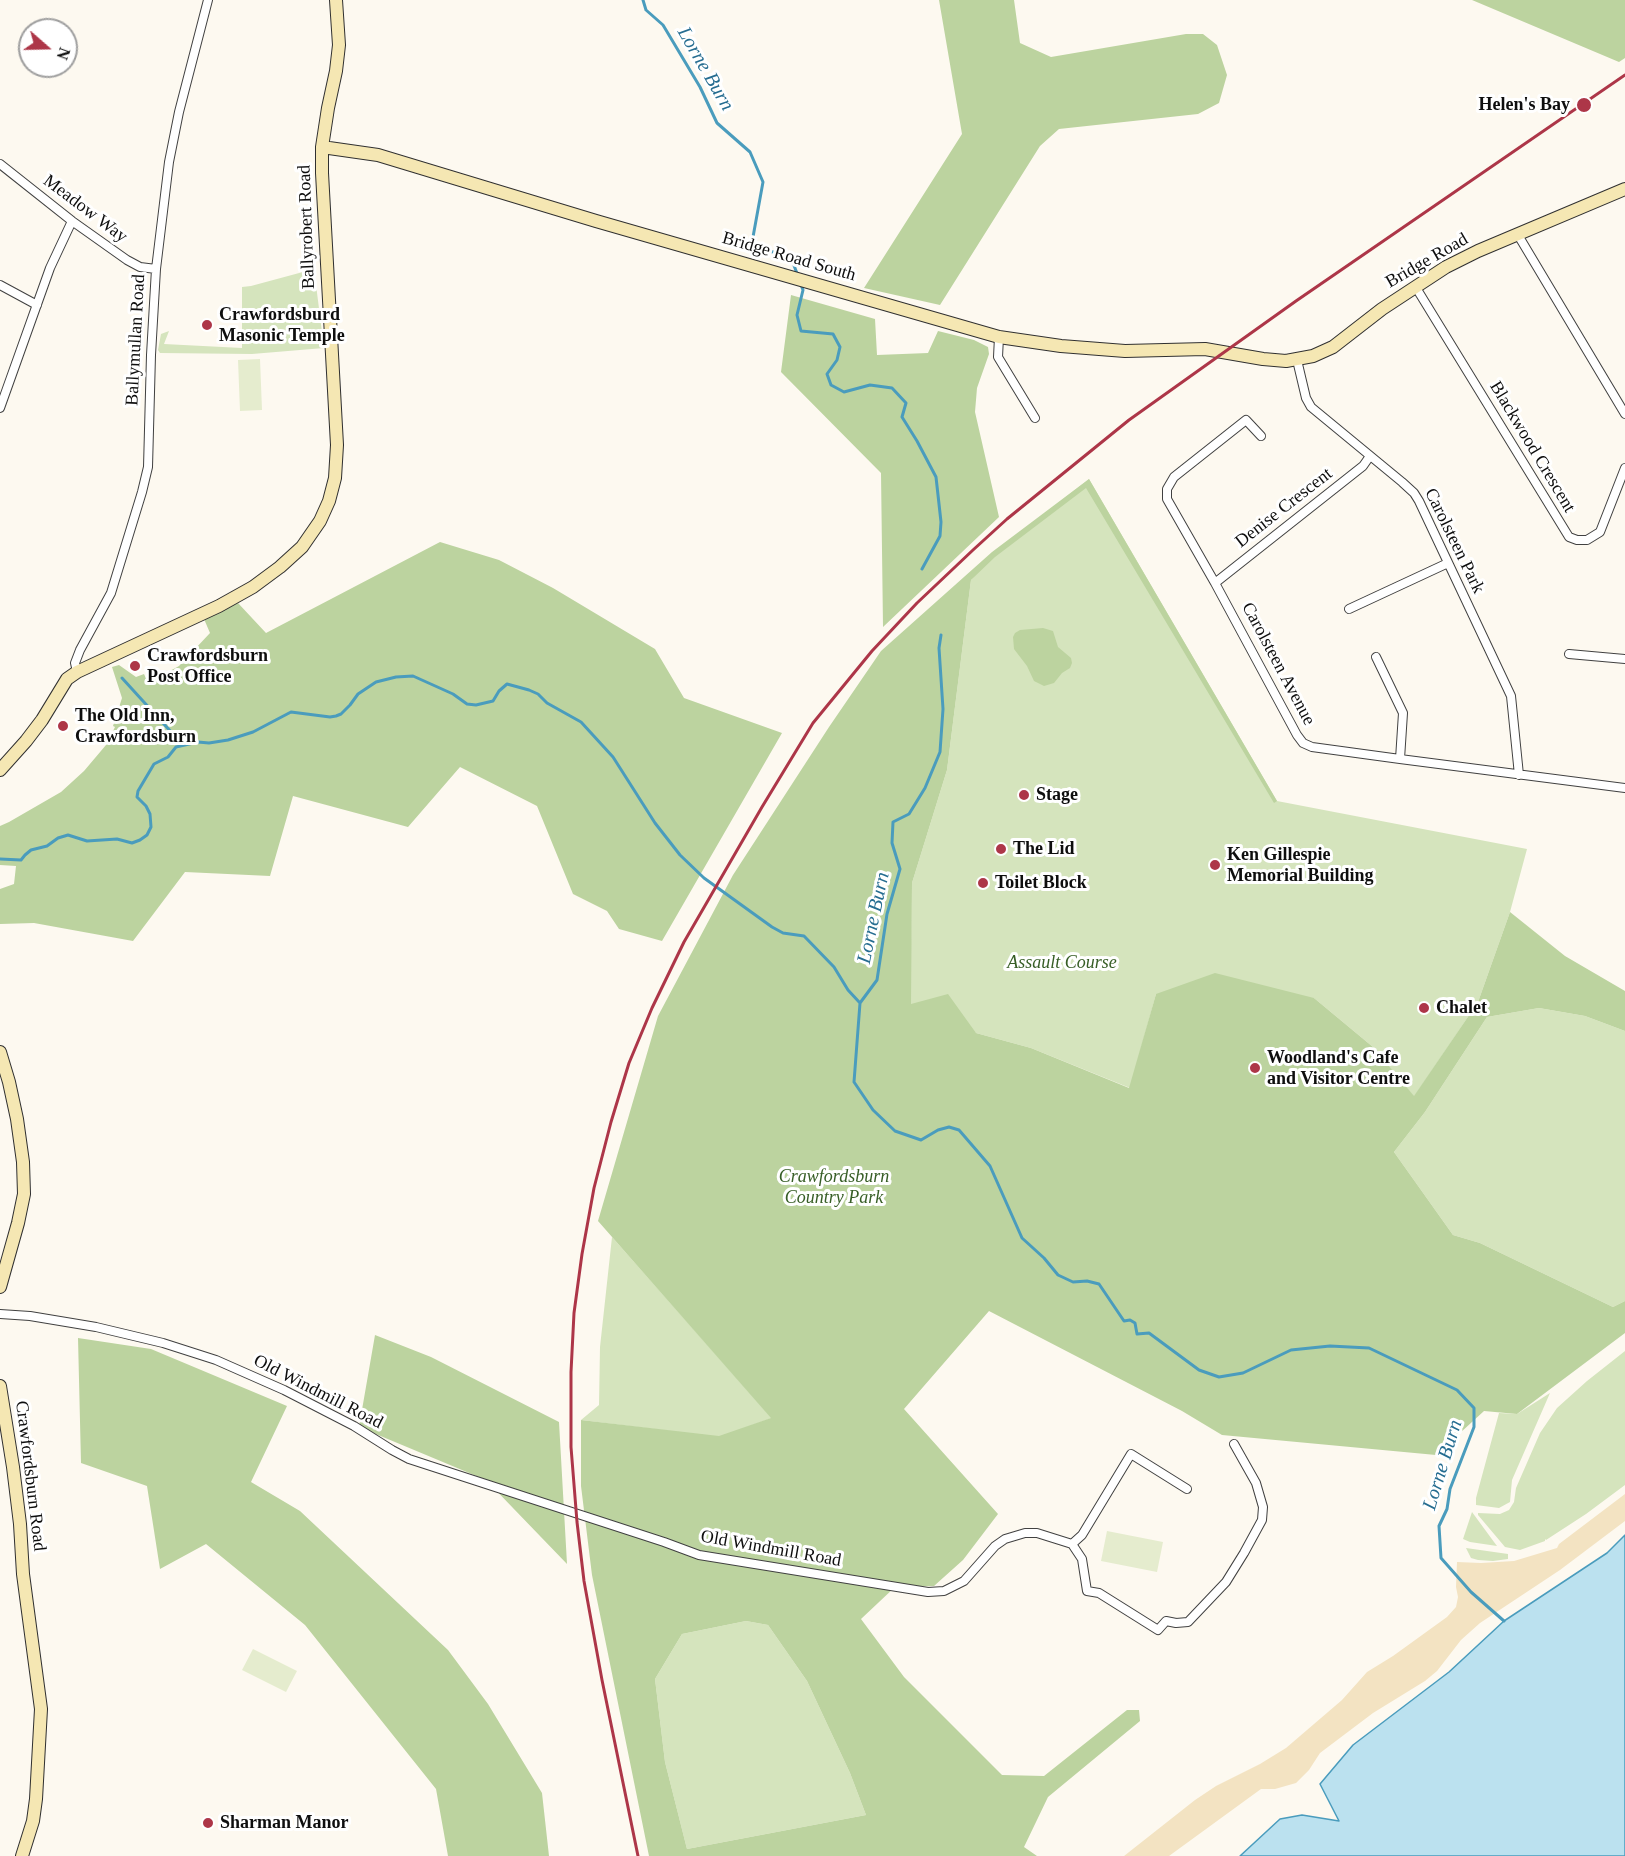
<!DOCTYPE html>
<html>
<head>
<meta charset="utf-8">
<style>
  body { margin:0 }
  #map { position:relative; width:1625px; height:1856px; overflow:hidden; background:#fdf9f0; font-family:"Times New Roman",serif }
  canvas { display:block }
  .north { position:absolute; left:18px; top:18px; width:60px; height:60px; box-sizing:border-box; background:#fff; border:2px solid #9f9f9f; border-radius:50%; rotate:110deg; font-size:16px; font-weight:700; line-height:24px; text-align:center; color:#0e0e0e }
  .north::after { content:''; display:block; margin:auto; width:21px; height:27px; background:#ad3648; clip-path:polygon(50% 0,100% 100%,50% 72%,0 100%) }
</style>
</head>
<body>
<div id="map">
<canvas width="1625" height="1856"></canvas>
<div class="north">N</div>
</div>
<script>
const g = document.querySelector('canvas').getContext('2d');
g.lineJoin = 'round';
function fillPath(path, color) {
  g.fillStyle = color;
  g.fill(path, 'evenodd');
}
function shape(rows) {
  const path = new Path2D();
  for (const r of rows) {
    path.moveTo(r[0], r[1]);
    for (let i = 2; i < r.length; i += 2) path.lineTo(r[i], r[i + 1]);
  }
  return path;
}
function trace(path, color, width, dash) {
  g.strokeStyle = color;
  g.lineWidth = width;
  g.lineCap = dash ? 'butt' : 'round';
  g.setLineDash(dash || []);
  g.stroke(path);
}
function drawText(font, color, halo, rows, align = 'center') {
  g.font = font + ' "Times New Roman",serif';
  g.lineWidth = 6;
  g.setLineDash([]);
  g.textBaseline = 'middle';
  g.strokeStyle = halo;
  g.fillStyle = color;
  for (const [text, x, y, turn = 0] of rows) {
    g.save();
    g.translate(x, y);
    g.rotate((+turn || 0) * Math.PI / 180);
    g.textAlign = isNaN(turn) ? turn : align;
    if (halo) g.strokeText(text, 0, 0);
    g.fillText(text, 0, 0);
    g.restore();
  }
}
const green = shape([
  [314,269,324,348,252,354,160,353,158,350,161,334,169,331,164,344,242,348,242,287,251,286],
  [1089,479,1277,801,1527,849,1510,912,1478,1002,1414,1097,1373,1047,1314,998,1156,994,1130,1088,1031,1048,976,1033,910,1005,912,883,947,770,971,580,992,554],
  [1539,1008,1585,1016,1625,1031,1625,1301,1613,1307,1480,1243,1453,1235,1394,1152,1425,1112,1487,1017],
  [612,1237,772,1418,719,1437,581,1420,599,1405,600,1347],
  [1625,1351,1625,1485,1586,1514,1546,1540,1545,1539,1545,1541,1520,1550,1505,1547,1478,1515,1478,1513,1500,1514,1509,1510,1514,1502,1516,1488,1540,1433,1557,1408,1587,1381],
  [1550,1393,1512,1480,1510,1502,1499,1508,1476,1505,1476,1498,1499,1413,1517,1414],
  [1472,1512,1494,1542,1497,1546,1470,1542,1463,1539],
  [1466,1548,1508,1554,1508,1559,1493,1561,1478,1560,1471,1558],
  [746,1621,768,1625,807,1681,850,1773,866,1815,687,1849,665,1762,655,1679,682,1634]
]);
const forest = shape([
  [939,0,1014,0,1020,43,1051,57,1186,34,1203,34,1217,45,1227,75,1219,103,1198,114,1059,129,1040,146,940,305,864,288,962,134],
  [1472,0,1625,0,1625,58,1619,62],
  [791,295,875,319,877,355,928,353,938,331,974,340,988,347,989,354,977,388,975,412,999,517,883,627,881,473,781,372],
  [1089,479,1277,801,1274,803,1086,488,995,557,971,580,947,770,912,883,911,1004,948,994,976,1033,1031,1048,1129,1088,1156,994,1215,973,1314,998,1373,1047,1414,1096,1478,1002,1510,912,1565,956,1625,991,1625,1031,1585,1016,1539,1008,1487,1017,1425,1112,1394,1152,1453,1235,1480,1243,1613,1307,1625,1301,1625,1333,1517,1414,1484,1411,1436,1455,1222,1435,1182,1411,989,1311,904,1409,998,1514,963,1560,934,1586,895,1587,861,1619,904,1677,1002,1775,1044,1776,1127,1710,1139,1710,1140,1721,1048,1797,1024,1847,1037,1856,649,1856,592,1575,581,1486,581,1420,719,1436,771,1418,598,1221,658,1016,733,875,829,727,881,651,992,552],
  [746,1621,768,1625,807,1681,850,1773,866,1815,687,1849,665,1762,655,1679,682,1634],
  [440,542,499,560,553,588,655,649,684,698,782,733,662,941,619,929,607,911,573,894,537,806,460,767,408,827,293,796,270,876,185,872,133,941,34,923,0,924,0,889,14,884,16,866,0,865,0,826,9,822,61,792,84,771,106,745,115,727,113,726,122,698,112,667,119,665,136,677,144,674,148,683,179,666,210,633,204,619,238,603,266,633],
  [1043,628,1053,631,1058,647,1071,658,1072,663,1070,668,1062,673,1054,683,1044,686,1034,681,1027,666,1014,649,1013,637,1015,633,1020,630],
  [375,1335,431,1357,559,1422,567,1564,486,1480,359,1427],
  [78,1338,151,1349,287,1406,251,1482,300,1511,448,1650,488,1704,542,1793,549,1856,448,1856,436,1789,305,1625,206,1544,160,1569,147,1486,81,1463]
]);
const sand = shape([
  [1625,1494,1625,1521,1560,1570,1480,1623,1461,1640,1437,1671,1425,1681,1373,1713,1320,1753,1309,1770,1296,1783,1275,1789,1261,1789,1169,1856,1124,1856,1195,1800,1216,1786,1260,1764,1286,1748,1342,1700,1367,1672,1393,1656,1447,1617,1456,1607,1458,1597,1456,1587,1457,1562,1481,1563,1514,1561,1557,1548,1559,1544]
]);
const pitch = shape([
  [260,359,262,410,240,411,238,360],
  [1107,1531,1163,1542,1157,1572,1101,1561],
  [253,1649,297,1671,286,1692,242,1670]
]);
const water = shape([
  [1625,1535,1625,1856,1240,1856,1280,1819,1302,1815,1339,1821,1320,1784,1353,1745,1449,1672,1504,1621,1607,1553,1625,1535]
]);
const stream = shape([
  [643,0,646,10,663,25,700,87,717,123,750,152,763,182,751,248,790,255,798,276],
  [801,285,803,290,797,315,801,331,833,334,840,347,837,360,827,374,831,385,844,392,870,385,892,388,906,403,902,417,917,441,936,477,941,522,940,536,922,569],
  [941,635,939,648,943,709,940,752,925,788,909,814,893,822,892,843,900,869,887,914,877,980,860,1003,854,1082,873,1110,895,1131,921,1140,938,1130,949,1127,959,1130,990,1166,1022,1238,1044,1258,1058,1275,1073,1282,1087,1281,1099,1284,1124,1321,1130,1320,1135,1323,1137,1334,1149,1333,1199,1370,1219,1377,1243,1373,1291,1350,1330,1346,1369,1348,1457,1390,1474,1408,1474,1427,1450,1489,1447,1509,1439,1526,1441,1558,1471,1592,1504,1621],
  [122,678,183,745],
  [0,859,21,860,25,855,31,850,47,846,58,838,68,835,87,841,117,839,132,843,140,840,147,835,151,827,150,814,146,806,137,797,138,791,154,764,168,757,176,747,198,742,209,743,228,740,253,732,291,712,330,717,336,716,341,714,350,705,358,694,376,682,396,677,413,676,453,694,467,704,476,705,493,701,499,691,507,684,529,690,538,694,547,703,581,722,613,757,655,823,680,855,704,878,772,927,783,933,804,936,834,967,848,990,860,1003]
]);
const street = shape([
  [0,164,72,221,127,260,140,267,156,269],
  [1518,235,1625,414],
  [0,285,37,305],
  [1415,286,1569,537,1577,540,1587,540,1600,532,1625,468],
  [999,337,998,357,1035,418],
  [1297,360,1306,398,1311,407,1402,482,1414,493,1419,501,1511,696,1519,775],
  [0,408,50,268,72,221],
  [1261,436,1246,420,1174,477,1167,489,1167,499,1215,583,1297,735,1303,743,1312,747,1400,759,1625,788],
  [1215,583,1363,466,1370,456],
  [1349,609,1448,563],
  [1569,654,1625,659],
  [1376,657,1403,713,1400,759],
  [77,672,75,663,80,650,111,593,142,492,148,467,151,355,156,269,169,162,179,112,208,0],
  [0,1314,30,1316,96,1327,163,1343,216,1360,284,1390,354,1426,392,1450,409,1459,664,1542,699,1555,928,1592,944,1591,964,1581,995,1546,1005,1539,1025,1533,1037,1533,1072,1544,1082,1559,1087,1591,1099,1593,1158,1630,1166,1621,1176,1623,1188,1622,1226,1582,1244,1553,1262,1520,1263,1507,1256,1483,1234,1444],
  [1072,1544,1082,1535,1131,1454,1187,1489]
]);
const secondary = shape([
  [322,147,378,155,596,221,999,337,1061,346,1125,351,1205,349,1263,359,1286,361,1313,356,1333,347,1382,309,1446,267,1478,251,1625,189],
  [0,770,26,741,42,720,67,679,77,672,219,606,253,587,280,567,302,547,320,521,329,501,335,478,337,445,322,173,322,147,328,108,336,71,339,45,336,0],
  [0,1052,9,1082,17,1119,23,1162,24,1194,18,1223,0,1287],
  [0,1386,13,1467,20,1524,23,1574,41,1709,36,1799,33,1821,22,1856]
]);
const rail = shape([
  [638,1856,602,1680,584,1581,577,1522,571,1447,571,1372,574,1313,582,1254,594,1188,611,1122,629,1063,652,1008,684,942,762,807,813,723,872,651,917,603,973,550,1007,519,1129,420,1296,301,1625,75]
]);
const markers = [
  [1584,105,8,"#ad3648"],
  [207,325,6,"#ad3648"],
  [135,666,6,"#ad3648"],
  [63,726,6,"#ad3648"],
  [1024,795,6,"#ad3648"],
  [1001,849,6,"#ad3648"],
  [1215,865,6,"#ad3648"],
  [983,883,6,"#ad3648"],
  [1424,1008,6,"#ad3648"],
  [1255,1068,6,"#ad3648"],
  [208,1823,6,"#ad3648"]
];
const poiNames = [
  ["Helen's Bay",1570,105,"right"],
  ["Crawfordsburd",219,315],
  ["Masonic Temple",219,336],
  ["Crawfordsburn",147,656],
  ["Post Office",147,677],
  ["The Old Inn,",75,716],
  ["Crawfordsburn",75,737],
  ["Stage",1036,795],
  ["The Lid",1013,849],
  ["Ken Gillespie",1227,855],
  ["Memorial Building",1227,876],
  ["Toilet Block",995,883],
  ["Chalet",1436,1008],
  ["Woodland's Cafe",1267,1058],
  ["and Visitor Centre",1267,1079],
  ["Sharman Manor",220,1823]
];
const streetNames = [
  ["Meadow Way",85,209,37],
  ["Ballyrobert Road",307,227,-92],
  ["Bridge Road South",789,257,16],
  ["Bridge Road",1427,261,-30],
  ["Ballymullan Road",136,340,-87],
  ["Blackwood Crescent",1532,447,59],
  ["Denise Crescent",1284,508,-38],
  ["Carolsteen Park",1454,541,64],
  ["Carolsteen Avenue",1278,664,62],
  ["Old Windmill Road",318,1392,27],
  ["Crawfordsburn Road",30,1476,83],
  ["Old Windmill Road",771,1549,10]
];
const parkNames = [
  ["Assault Course",1062,963],
  ["Crawfordsburn",834,1177],
  ["Country Park",834,1198]
];
const waterNames = [
  ["Lorne Burn",705,69,60],
  ["Lorne Burn",874,918,-78],
  ["Lorne Burn",1443,1465,-73]
];
fillPath(green, '#d5e4bd');
fillPath(forest, '#bcd39f');
fillPath(sand, '#f3e3c2');
fillPath(pitch, '#e5ecce');
fillPath(water, '#bbe1ef');
trace(water, '#4a9cbd', 1.5);
trace(stream, '#4a9cbd', 3);
trace(street, '#414141', 10);
trace(secondary, '#303030', 14);
trace(street, '#fff', 8);
trace(secondary, '#f5e7b3', 12);
trace(rail, '#ad3648', 3);
for (const [x, y, r, color] of markers) {
  const dot = new Path2D();
  dot.arc(x, y, r, 0, 2 * Math.PI);
  g.fillStyle = color;
  g.fill(dot);
  trace(dot, '#fff', 2);
}
drawText('bold 18px', '#0e0e0e', '#fff', poiNames, 'left');
drawText('18px', '#0e0e0e', '#fff', streetNames);
drawText('italic 18px', '#375e26', '#fff', parkNames);
drawText('italic 20px', '#266d91', '#fff', waterNames);
</script>
</body>
</html>
